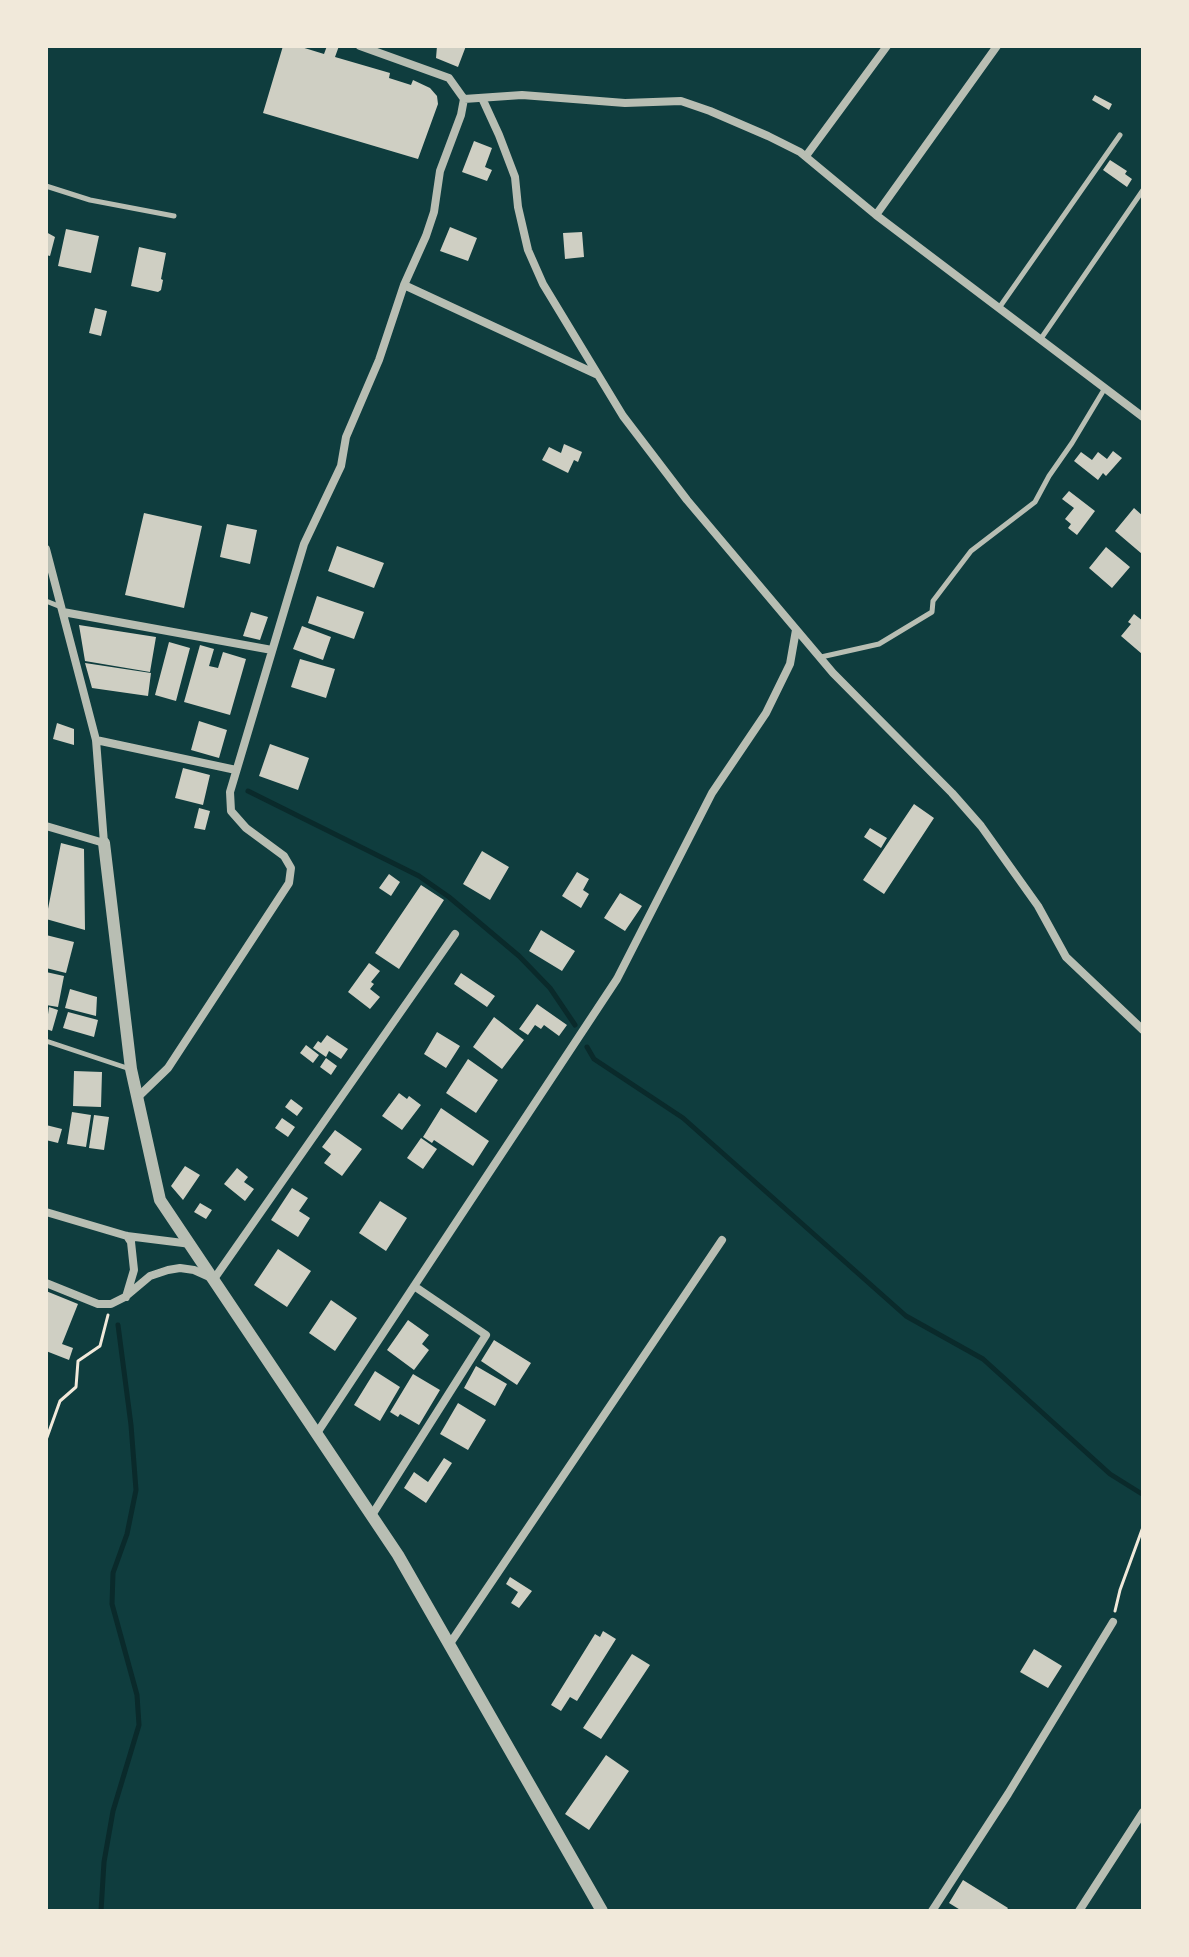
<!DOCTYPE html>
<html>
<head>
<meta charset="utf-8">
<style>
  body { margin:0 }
  #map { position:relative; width:1189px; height:1957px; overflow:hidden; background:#0f3d3e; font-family:Lora,serif }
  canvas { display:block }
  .frame { position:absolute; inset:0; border:48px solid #f1e9da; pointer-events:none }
</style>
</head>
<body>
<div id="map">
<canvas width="1189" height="1957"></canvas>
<div class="frame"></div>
</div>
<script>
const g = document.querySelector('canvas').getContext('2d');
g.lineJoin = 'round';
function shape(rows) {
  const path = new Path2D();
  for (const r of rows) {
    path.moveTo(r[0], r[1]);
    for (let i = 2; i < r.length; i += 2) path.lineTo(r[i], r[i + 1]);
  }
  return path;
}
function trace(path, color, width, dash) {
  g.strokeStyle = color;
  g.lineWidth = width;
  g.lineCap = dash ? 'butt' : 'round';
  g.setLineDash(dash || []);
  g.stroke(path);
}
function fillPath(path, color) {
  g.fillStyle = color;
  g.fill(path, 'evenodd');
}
const stream = shape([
  [248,791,419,876,449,897,519,956,550,988,575,1025],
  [587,1047,594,1059,683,1118,906,1316,983,1359,1110,1474,1142,1494],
  [101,1911,104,1862,113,1811,139,1725,137,1695,112,1604,113,1573,127,1534,136,1490,131,1425,118,1325]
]);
const building = shape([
  [283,46,298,46,324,54,327,46,339,46,335,57,390,73,389,78,411,85,413,80,430,88,437,96,438,104,418,159,263,113],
  [437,46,466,46,458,67,436,58],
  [1095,95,1112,104,1109,110,1092,100],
  [474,141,492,148,485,167,492,170,487,181,462,172],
  [1110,160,1127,171,1125,174,1132,179,1127,187,1103,170],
  [450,227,477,238,468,261,440,251],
  [66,229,99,236,91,273,58,266],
  [46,232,55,237,50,256,46,255],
  [582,232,584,257,565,259,563,233],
  [139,247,166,253,161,279,163,280,161,290,158,292,131,286],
  [95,308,107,311,101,336,89,333],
  [564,444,582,452,578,462,574,460,568,473,542,460,549,447,561,453],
  [1113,451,1122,458,1106,476,1103,473,1098,480,1074,461,1081,452,1092,460,1098,452,1107,459],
  [1069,491,1095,511,1077,535,1068,528,1071,524,1065,519,1074,508,1062,499],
  [1134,508,1143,516,1142,554,1115,531],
  [144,513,202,526,184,608,125,595],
  [227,524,257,530,250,564,220,557],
  [337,546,384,563,374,588,328,571],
  [1106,547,1130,567,1112,588,1089,568],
  [317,596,364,612,354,639,308,623],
  [251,612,268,617,260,640,243,636],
  [1134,614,1143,621,1142,654,1121,636,1131,624,1128,622],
  [79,625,156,637,150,672,85,661],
  [302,626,331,637,323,660,293,649],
  [169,642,190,648,176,701,155,695],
  [200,645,214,649,209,666,218,668,223,652,246,659,230,715,184,702],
  [300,659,335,669,326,698,291,687],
  [85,663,151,673,148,696,92,688],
  [199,721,227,730,219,758,191,750],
  [57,723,74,729,74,745,53,739],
  [270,744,309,758,298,790,259,776],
  [183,768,210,775,203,805,175,798],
  [914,804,934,818,884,894,863,880],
  [199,808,210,811,205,830,194,828],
  [870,828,887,838,881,848,864,837],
  [61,843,84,849,85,930,46,919],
  [482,851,509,867,490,900,463,884],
  [577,872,589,879,583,890,589,894,581,908,562,896],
  [389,874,400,882,391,896,379,888],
  [421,885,444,900,399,969,375,953],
  [620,893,642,906,625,931,604,918],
  [541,930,575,951,562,971,529,951],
  [46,935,74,942,66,973,46,968],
  [369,963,380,971,371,982,374,984,370,989,380,997,370,1009,348,992],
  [46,972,64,976,58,1007,46,1005],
  [461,973,495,996,487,1007,454,984],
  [70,989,97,997,96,1016,65,1008],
  [537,1004,567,1025,559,1036,544,1025,541,1029,535,1025,528,1035,519,1029],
  [49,1007,58,1010,52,1031,46,1029],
  [68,1012,98,1020,94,1037,63,1028],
  [494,1017,524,1040,502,1069,473,1047],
  [437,1032,460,1046,446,1068,424,1054],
  [327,1035,348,1049,341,1059,329,1051,326,1057,313,1048,318,1041,321,1043],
  [306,1045,319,1055,313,1063,300,1053],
  [326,1058,337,1066,331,1075,320,1067],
  [468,1059,498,1080,476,1113,446,1093],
  [74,1071,102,1072,101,1107,73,1106],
  [399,1093,407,1099,409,1096,421,1105,402,1130,382,1116],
  [291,1099,303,1108,297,1116,285,1107],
  [441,1108,489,1141,473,1166,434,1140,432,1143,423,1137],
  [72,1112,91,1115,86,1147,67,1144],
  [94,1115,109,1117,104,1150,89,1148],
  [282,1118,295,1127,288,1137,275,1128],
  [46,1125,62,1129,58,1143,46,1140],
  [335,1130,362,1149,342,1176,324,1163,331,1154,322,1147],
  [421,1138,437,1149,423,1169,407,1158],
  [185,1166,200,1175,183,1200,171,1186],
  [237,1168,248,1177,244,1182,254,1189,245,1201,224,1184],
  [292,1188,308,1198,299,1211,310,1218,298,1237,271,1220],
  [380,1201,407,1218,386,1251,359,1233],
  [200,1203,212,1210,206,1219,194,1212],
  [278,1249,311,1271,287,1307,254,1285],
  [46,1291,78,1304,62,1344,73,1348,69,1360,46,1351],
  [331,1300,357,1318,335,1351,309,1333],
  [408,1320,429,1335,422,1344,429,1350,414,1370,387,1350],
  [494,1340,531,1363,517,1385,481,1361],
  [476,1366,507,1384,495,1406,464,1388],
  [375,1371,400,1387,380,1421,354,1405],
  [413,1374,440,1390,419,1425,400,1414,398,1417,390,1412],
  [458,1403,486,1420,468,1450,440,1434],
  [444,1458,452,1463,426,1503,404,1488,414,1472,428,1482],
  [510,1577,532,1591,519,1608,511,1603,518,1592,506,1584],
  [603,1631,616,1639,577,1701,570,1697,561,1711,551,1705,595,1634,600,1637],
  [1034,1649,1062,1666,1048,1688,1020,1672],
  [632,1654,650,1665,601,1739,583,1728],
  [606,1755,629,1771,589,1830,565,1814],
  [963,1880,1008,1908,1006,1911,962,1911,949,1903]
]);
const path = shape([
  [46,1440,60,1401,76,1387,78,1361,100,1346,108,1315],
  [1115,1611,1120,1590,1143,1527]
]);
const service = shape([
  [46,186,90,200,174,216],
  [999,308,1120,135],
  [1040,340,1143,190],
  [46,601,61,607],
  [821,657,879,644,932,612,933,601,971,551,1035,502,1049,476,1072,443,1105,388],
  [46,1041,130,1069]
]);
const minor = shape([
  [482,98,499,135,515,177,518,207,528,250,543,284,623,416,687,500,833,673,952,793,981,826,1038,906,1066,957,1143,1030],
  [464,99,522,95,625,103,681,101,710,111,768,136,800,152,876,215,1143,417],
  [806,156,887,46],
  [876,215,997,46],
  [404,285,596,374],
  [46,549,96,740,104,843,46,826],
  [63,612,272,650],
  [96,740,236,770],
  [139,1096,168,1068,289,883,291,868,284,856,246,828,231,811,230,792,304,544,341,466,346,437,379,360,404,285,426,236,434,212,440,171,461,115,464,99,449,78,360,46],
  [46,1212,127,1236,191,1244],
  [46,1283,98,1304,111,1304,125,1297,150,1276,168,1270,180,1268,194,1270,214,1279,455,934],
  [126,1297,134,1270,131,1242,127,1236],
  [317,1433,617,979,712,793,766,713,790,664,796,630],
  [372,1515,486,1335,414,1286],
  [449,1645,722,1240],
  [932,1911,1008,1794,1113,1622],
  [1079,1911,1143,1812]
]);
const tertiary = shape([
  [104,843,131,1069,160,1200,398,1555,602,1911]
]);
trace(stream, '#0a2a2b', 5);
fillPath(building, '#cfcfc3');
trace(path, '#f1e9da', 3);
trace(service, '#b8beb3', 5);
trace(minor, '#b8beb3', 8);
trace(tertiary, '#b8beb3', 12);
</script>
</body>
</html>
